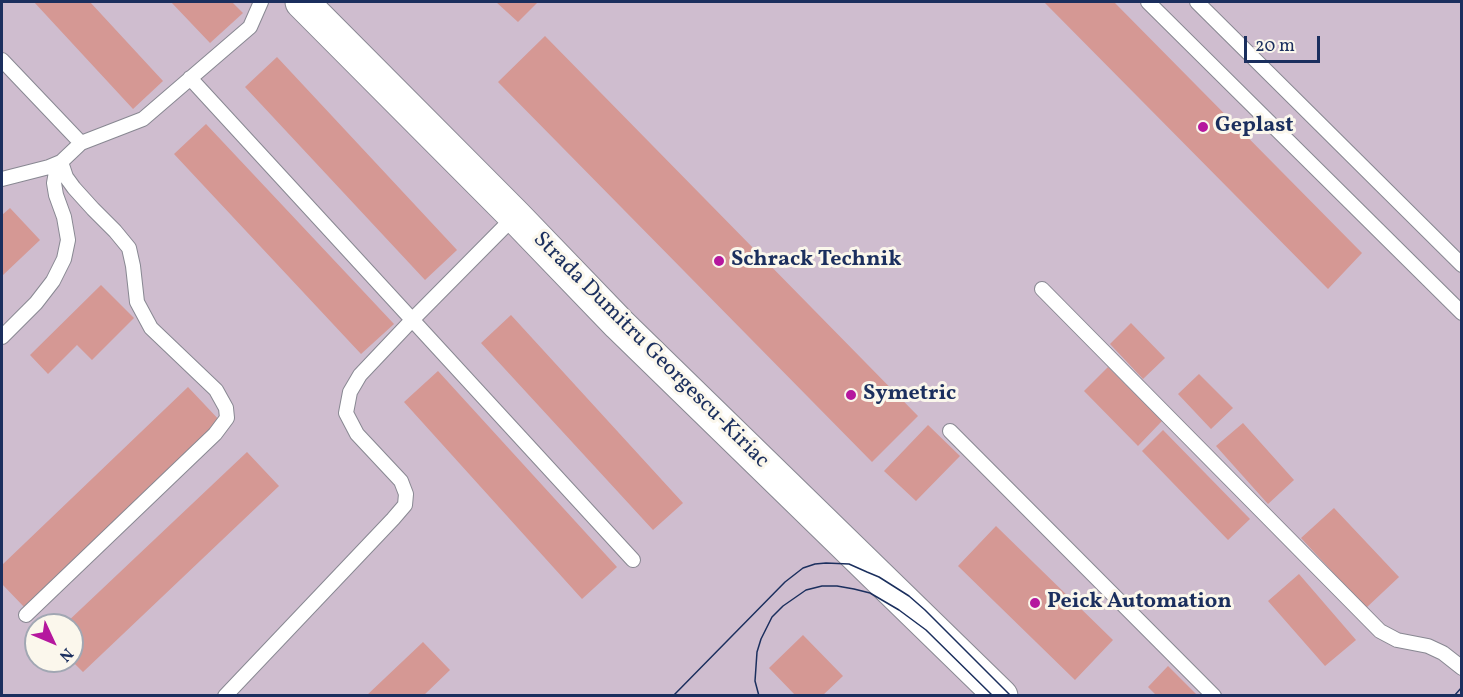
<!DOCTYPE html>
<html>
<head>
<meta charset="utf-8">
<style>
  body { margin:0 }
  #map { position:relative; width:1463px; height:697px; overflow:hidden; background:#f4e1c6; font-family:Vollkorn,serif }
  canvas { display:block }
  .frame { position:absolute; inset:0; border:3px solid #1b2f5e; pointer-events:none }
  .north { position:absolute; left:24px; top:613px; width:60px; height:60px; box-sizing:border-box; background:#fbf7ec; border:2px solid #a1a7b3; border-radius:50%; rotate:134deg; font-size:16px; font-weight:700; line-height:24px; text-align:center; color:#1b2f5e }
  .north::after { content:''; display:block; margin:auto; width:21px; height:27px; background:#b5179e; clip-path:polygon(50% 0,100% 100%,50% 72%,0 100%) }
  .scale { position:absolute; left:1244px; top:36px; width:76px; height:27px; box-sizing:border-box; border:3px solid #1b2f5e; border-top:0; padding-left:8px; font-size:18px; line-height:21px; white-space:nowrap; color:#1b2f5e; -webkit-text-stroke:4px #fbf7ec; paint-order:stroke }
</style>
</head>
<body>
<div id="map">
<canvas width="1463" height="697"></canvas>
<div class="frame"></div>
<div class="north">N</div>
<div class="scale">20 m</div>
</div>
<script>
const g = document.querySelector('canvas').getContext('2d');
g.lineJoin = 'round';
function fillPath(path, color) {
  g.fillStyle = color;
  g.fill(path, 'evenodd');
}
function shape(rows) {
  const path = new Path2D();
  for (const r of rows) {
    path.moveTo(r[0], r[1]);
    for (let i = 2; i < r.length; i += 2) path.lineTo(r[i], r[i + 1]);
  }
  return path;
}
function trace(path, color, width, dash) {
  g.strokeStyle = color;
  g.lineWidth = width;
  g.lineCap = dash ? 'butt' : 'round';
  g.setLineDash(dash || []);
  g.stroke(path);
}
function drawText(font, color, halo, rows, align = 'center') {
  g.font = font + ' Vollkorn,serif';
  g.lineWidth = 6;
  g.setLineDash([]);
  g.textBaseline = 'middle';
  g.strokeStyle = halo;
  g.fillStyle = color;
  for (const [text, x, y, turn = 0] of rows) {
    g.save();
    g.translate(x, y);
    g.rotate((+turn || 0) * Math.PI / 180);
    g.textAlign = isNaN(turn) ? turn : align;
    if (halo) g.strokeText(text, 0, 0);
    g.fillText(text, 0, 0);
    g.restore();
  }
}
const industrial = shape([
  [2,2,1461,2,1461,695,2,695],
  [36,625,72,625,72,661,36,661]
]);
const building = shape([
  [34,2,90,2,163,81,133,109],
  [171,2,232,2,243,13,210,43],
  [496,2,538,2,518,22],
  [1044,2,1114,2,1362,253,1328,289],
  [545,36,918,416,872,462,498,82],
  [277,57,457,250,425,280,245,87],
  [206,124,394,324,361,354,174,154],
  [10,208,40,240,2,276,2,215],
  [101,285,134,318,92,360,77,345,48,374,30,355],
  [511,315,683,503,653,530,481,343],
  [1131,323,1165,358,1143,379,1110,344],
  [1108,367,1162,421,1138,446,1084,391],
  [438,371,617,567,582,599,404,402],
  [1199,374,1233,408,1211,429,1178,394],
  [188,387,222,423,26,609,2,584,2,565],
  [1243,423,1294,480,1268,504,1216,446],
  [928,425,960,456,916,501,884,471],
  [1163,430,1250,519,1228,540,1142,451],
  [247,452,279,486,83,672,72,661,72,625,64,625],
  [1334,508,1399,577,1366,608,1301,538],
  [996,526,1113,640,1075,680,958,566],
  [1299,574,1356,640,1325,666,1268,601],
  [803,635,843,676,822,696,796,696,769,668],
  [423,642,450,670,423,696,366,696],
  [1168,666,1198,696,1157,696,1148,687]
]);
const service = shape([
  [1148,2,1462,313],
  [1197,2,1462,265],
  [2,60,81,143],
  [190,78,633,560],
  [2,179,49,167,61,162,66,177,74,188,93,209,115,231,129,248,133,266,137,302,151,328,216,390,226,408,227,418,215,434,26,615],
  [1042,289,1380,631,1397,640,1428,646,1443,653,1462,668],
  [2,337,36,303,53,281,64,259,68,240,64,217,56,195,54,183,56,172,61,162,81,143,143,119,250,27,261,2],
  [950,431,1214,696],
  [225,696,393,519,405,505,406,494,401,481,357,434,346,413,350,392,360,375,413,319,515,216]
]);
const secondary = shape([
  [302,2,515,216,619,324,1001,696]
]);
const tram = shape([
  [673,696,785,582,803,568,815,564,826,563,849,564,867,572,879,577,909,596,925,610,1011,696],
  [759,696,755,681,757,652,761,639,772,617,783,606,806,590,822,586,837,586,854,589,870,593,899,610,926,630,993,696],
  [1454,696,1462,687]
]);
const markers = [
  [1203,127,6,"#b5179e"],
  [719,261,6,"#b5179e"],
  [851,395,6,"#b5179e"],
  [1035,603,6,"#b5179e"]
];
const poiNames = [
  ["Geplast",1215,127],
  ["Schrack Technik",731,261],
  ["Symetric",863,395],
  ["Peick Automation",1047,603]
];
const streetNames = [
  ["Strada Dumitru Georgescu-Kiriac",650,351,45]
];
fillPath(industrial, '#cfbdcf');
fillPath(building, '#d59894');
trace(service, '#888892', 16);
trace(secondary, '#888892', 35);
trace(service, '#fff', 14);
trace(secondary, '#fff', 33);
trace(tram, '#1b2f5e', 1.5);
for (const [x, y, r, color] of markers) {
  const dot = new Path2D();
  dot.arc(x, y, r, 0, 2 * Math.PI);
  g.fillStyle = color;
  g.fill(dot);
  trace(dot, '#fbf7ec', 2);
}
drawText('bold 22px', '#1b2f5e', '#fbf7ec', poiNames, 'left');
drawText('22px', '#1b2f5e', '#fbf7ec', streetNames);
</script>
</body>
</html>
